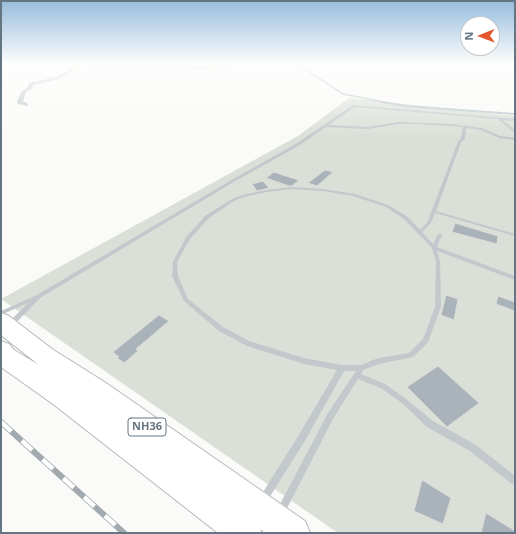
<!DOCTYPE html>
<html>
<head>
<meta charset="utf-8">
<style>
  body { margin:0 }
  #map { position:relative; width:516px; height:534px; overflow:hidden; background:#fafaf8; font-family:"Open Sans",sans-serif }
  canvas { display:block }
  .frame { position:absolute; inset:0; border:2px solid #657683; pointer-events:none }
  .north { position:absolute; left:460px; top:16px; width:40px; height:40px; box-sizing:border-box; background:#fff; border:1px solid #c1c8cd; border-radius:50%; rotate:269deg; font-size:11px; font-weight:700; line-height:16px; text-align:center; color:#657683 }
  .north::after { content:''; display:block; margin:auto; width:14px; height:18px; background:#e4572e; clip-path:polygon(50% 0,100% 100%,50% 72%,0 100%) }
</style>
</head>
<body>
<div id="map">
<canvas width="516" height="534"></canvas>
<div class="frame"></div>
<div class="north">N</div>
</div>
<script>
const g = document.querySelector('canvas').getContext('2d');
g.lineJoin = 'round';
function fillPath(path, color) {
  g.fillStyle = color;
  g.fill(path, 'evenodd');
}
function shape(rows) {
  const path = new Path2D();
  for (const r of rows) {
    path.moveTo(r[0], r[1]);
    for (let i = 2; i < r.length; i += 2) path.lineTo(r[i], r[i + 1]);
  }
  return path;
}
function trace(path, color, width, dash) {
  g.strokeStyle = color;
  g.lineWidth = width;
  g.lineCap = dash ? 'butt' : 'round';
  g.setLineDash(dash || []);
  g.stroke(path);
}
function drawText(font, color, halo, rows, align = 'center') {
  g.font = font + ' "Open Sans",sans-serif';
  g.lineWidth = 4;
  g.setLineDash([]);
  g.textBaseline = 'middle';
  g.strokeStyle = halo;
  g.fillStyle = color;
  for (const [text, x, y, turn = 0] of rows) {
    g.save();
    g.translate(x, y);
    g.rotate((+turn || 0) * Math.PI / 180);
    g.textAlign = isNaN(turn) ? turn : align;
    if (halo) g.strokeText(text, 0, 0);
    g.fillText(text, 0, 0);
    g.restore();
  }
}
const green = shape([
  [349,98,515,116,515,533,338,533,1,299,298,136]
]);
const streamFar1 = shape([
  [297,64,343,94,389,103]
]);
const stream = shape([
  [382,102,406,106,515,114]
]);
const building = shape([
  [325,170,333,172,317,186,308,183,325,170],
  [274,172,292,178,299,180,292,186,289,186,266,178,274,172],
  [263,181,269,188,257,191,252,184,263,181],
  [455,223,498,236,497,244,452,232,455,223],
  [446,295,458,299,454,320,441,315,446,295],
  [498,296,515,302,515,311,496,304,498,296],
  [159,315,169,321,136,349,138,351,124,363,117,358,119,357,113,352,159,315],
  [438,366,479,403,447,427,407,387,438,366],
  [422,480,451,498,443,524,414,511,422,480],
  [486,513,515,531,515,533,481,533,486,513]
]);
const lane = shape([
  [353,105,515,119,515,121,502,120,515,130,515,133,498,119,355,107,328,125,368,127,399,122,452,124,464,126,465,125,466,126,482,128,500,136,515,138,515,140,499,138,481,130,466,128,465,139,461,142,436,211,515,234,515,236,435,213,431,223,422,232,433,244,438,234,442,234,442,235,437,247,515,276,515,280,437,251,440,261,441,307,428,342,413,357,379,364,363,370,361,374,385,384,406,399,433,421,476,445,515,476,515,485,512,484,470,451,427,427,402,403,381,388,358,379,334,417,284,514,281,515,278,514,277,511,278,508,328,413,356,371,344,371,306,439,266,503,263,504,260,503,259,500,260,497,300,433,337,370,304,364,247,346,219,331,184,301,172,276,173,262,186,237,205,216,232,199,242,195,267,190,291,187,323,189,355,194,388,205,408,217,420,230,427,223,458,142,461,139,463,127,452,126,415,124,399,124,368,129,326,127,298,146,237,180,40,298,12,327,8,327,7,325,8,323,28,303,1,315,1,311,35,296,235,178,296,144,353,105],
  [291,189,323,191,353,196,386,207,404,219,432,248,436,261,435,307,423,339,409,353,378,358,361,365,342,365,304,358,249,341,223,327,188,299,178,276,177,262,190,239,209,218,234,201,244,197,267,192,291,189]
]);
const street = shape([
  [62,64,66,64,71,66,73,71,59,79,33,85,32,89,26,92,23,101,28,104,28,106,18,104,17,101,22,91,28,87,29,83,56,77,69,70,68,68,62,64],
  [102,64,113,66,144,65,200,67,222,66,222,64,226,64,226,67,200,69,144,67,113,68,104,66,89,70,87,69,102,64]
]);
const highway = shape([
  [1,313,9,316,52,349,106,383,305,521,310,533,265,533,260,529,262,533,218,533,53,404,1,367,1,341,9,344,14,350,39,365,1,335,1,313]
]);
const rail = shape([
  [1,422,124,533]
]);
const shields = [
  [147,427,38]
];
const shieldNames = [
  ["NH36",147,427]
];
fillPath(green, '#dadfd7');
trace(streamFar1, '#bbc7cb', 1.5);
trace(stream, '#bbc7cb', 2);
fillPath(building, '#aab3b9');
trace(building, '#dcdcda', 1);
trace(highway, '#b4b9bd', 2);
fillPath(lane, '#c3c8cc');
fillPath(street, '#c3c8cc');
fillPath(highway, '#fff');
trace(rail, '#a2aab0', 6);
trace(rail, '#fff', 4.5, [14]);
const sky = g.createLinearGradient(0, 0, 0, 138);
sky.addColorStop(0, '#96bcdc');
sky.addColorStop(0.46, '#fdfdfc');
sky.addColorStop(1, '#fdfdfc00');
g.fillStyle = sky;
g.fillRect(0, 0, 516, 138);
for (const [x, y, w] of shields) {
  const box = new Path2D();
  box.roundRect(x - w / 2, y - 9, w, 18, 3);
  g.fillStyle = '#fff';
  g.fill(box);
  trace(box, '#657683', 1);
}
drawText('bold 11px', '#657683', null, shieldNames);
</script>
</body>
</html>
